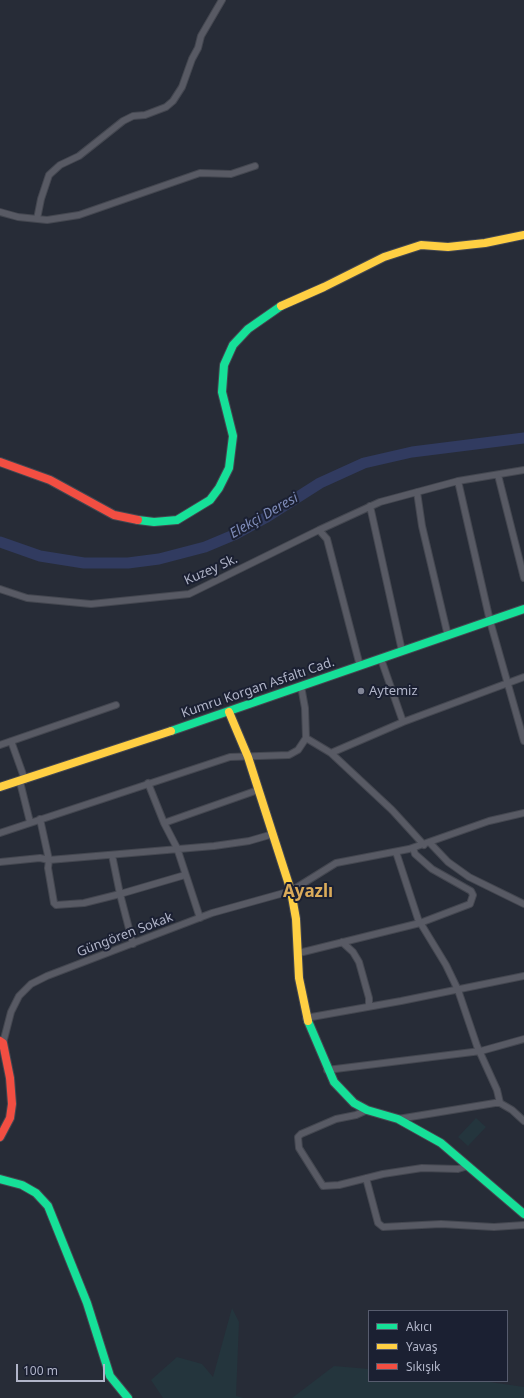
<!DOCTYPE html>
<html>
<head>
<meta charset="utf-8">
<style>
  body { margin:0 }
  #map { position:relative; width:524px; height:1398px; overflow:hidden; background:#272c37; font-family:"Noto Sans",sans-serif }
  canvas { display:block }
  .legend { position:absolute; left:368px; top:1310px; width:140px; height:72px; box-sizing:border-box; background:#1b2032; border:1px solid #575c6e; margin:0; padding:5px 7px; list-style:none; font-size:12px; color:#b1b5c9 }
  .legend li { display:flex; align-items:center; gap:8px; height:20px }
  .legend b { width:20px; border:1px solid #575c6e }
  .scale { position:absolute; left:16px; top:1364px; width:89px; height:18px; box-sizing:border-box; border:2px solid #b1b5c9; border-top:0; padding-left:5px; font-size:12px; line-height:14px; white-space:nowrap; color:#b1b5c9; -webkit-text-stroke:3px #1b2032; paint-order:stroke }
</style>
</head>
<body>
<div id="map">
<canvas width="524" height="1398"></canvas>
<ul class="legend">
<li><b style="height:5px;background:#16e098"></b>Akıcı</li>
<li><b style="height:5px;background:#ffcf43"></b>Yavaş</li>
<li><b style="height:5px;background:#f24e42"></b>Sıkışık</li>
</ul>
<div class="scale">100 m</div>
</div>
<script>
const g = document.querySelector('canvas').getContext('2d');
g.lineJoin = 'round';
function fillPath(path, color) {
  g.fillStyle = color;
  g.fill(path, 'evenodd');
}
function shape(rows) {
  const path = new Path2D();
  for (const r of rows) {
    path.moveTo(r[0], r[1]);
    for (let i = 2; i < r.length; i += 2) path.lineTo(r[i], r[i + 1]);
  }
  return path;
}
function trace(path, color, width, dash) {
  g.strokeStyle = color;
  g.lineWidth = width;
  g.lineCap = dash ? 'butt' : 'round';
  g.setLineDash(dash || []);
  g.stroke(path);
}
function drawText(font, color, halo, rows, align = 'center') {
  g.font = font + ' "Noto Sans",sans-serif';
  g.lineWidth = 4;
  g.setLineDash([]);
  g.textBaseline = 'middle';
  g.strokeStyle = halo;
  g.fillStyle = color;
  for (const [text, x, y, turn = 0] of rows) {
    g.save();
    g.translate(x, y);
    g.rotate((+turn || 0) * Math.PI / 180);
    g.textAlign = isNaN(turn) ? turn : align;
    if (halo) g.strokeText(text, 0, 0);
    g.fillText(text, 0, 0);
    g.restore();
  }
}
const green = shape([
  [476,1118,486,1127,468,1146,458,1137],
  [232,1308,239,1322,236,1396,244,1398,163,1398,151,1380,177,1357,202,1364,213,1377],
  [334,1366,369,1369,369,1381,483,1381,524,1387,524,1398,292,1398]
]);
const river = shape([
  [0,542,40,556,84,563,128,563,159,559,205,547,236,534,265,518,320,483,364,463,412,452,524,438]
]);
const street = shape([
  [0,212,18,217,47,220,79,215,200,173,231,174,255,166],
  [37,219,41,199,49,175,60,165,79,156,123,121,133,116,145,115,166,107,173,101,182,87,192,59,198,48,201,36,222,0],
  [498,475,524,578],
  [458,481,490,621,524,741],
  [417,492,422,526,448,636],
  [370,506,402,651],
  [319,530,327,539,360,666],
  [0,589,27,598,91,604,189,594,319,530,380,502,458,481,524,470],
  [381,659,403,722],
  [306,738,331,753,403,722,524,677],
  [11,741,25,780],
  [0,745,116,705],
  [331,753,392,810,424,845],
  [20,782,30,822],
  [148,783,164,823,177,848,200,918],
  [40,819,49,860,48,868,54,903,56,905,84,903,120,894,112,855],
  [164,823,258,790],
  [0,833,230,757,289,755,298,750,306,738,305,708,301,686],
  [430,843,448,862,469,877,524,904],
  [396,852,418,919,446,965,458,990,477,1046,497,1090,500,1103],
  [0,862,40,858,49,860,214,846,249,841,273,834],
  [342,942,353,952,359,962,369,998,369,1006],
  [133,944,120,894,185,875],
  [299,953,420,923,470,904,473,895,471,891,432,869,415,854,413,848],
  [306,1018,401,1001,524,976],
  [3,1043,11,1012,19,996,31,984,47,976,212,913,291,891,336,863,409,849,489,821,524,813],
  [327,1070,481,1051,524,1039],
  [367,1110,356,1115,336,1119,301,1134,298,1137,299,1148,323,1186,339,1185,383,1174,422,1168,458,1169,468,1166],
  [398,1119,495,1103,500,1103,512,1110,524,1121],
  [366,1178,378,1223,383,1227,441,1224,494,1227,524,1225]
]);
const fast = shape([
  [138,520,154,522,177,520,210,500,219,488,229,468,233,436,222,392,224,365,233,345,248,329,281,306],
  [171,731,524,609],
  [308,1021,334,1082,354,1103,367,1110,398,1119,441,1143,524,1214],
  [0,1179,22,1185,36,1193,48,1206,87,1303,110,1376,128,1398]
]);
const slow = shape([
  [281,306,324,287,384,257,421,245,448,247,485,243,524,235],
  [229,712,248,757,291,891,296,919,299,978,308,1021],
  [0,787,171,731]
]);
const jam = shape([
  [0,462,50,480,114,515,138,520],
  [0,1041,3,1043,10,1078,12,1104,10,1118,0,1137]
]);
const markers = [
  [361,691,4,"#818596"]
];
const streetNames = [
  ["Kuzey Sk.",211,570,-24],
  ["Kumru Korgan Asfaltı Cad.",258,688,-19],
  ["Güngören Sokak",125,935,-21]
];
const poiNames = [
  ["Aytemiz",369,691]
];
const waterNames = [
  ["Elekçi Deresi",264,516,-30]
];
const districtNames = [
  ["Ayazlı",308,892]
];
fillPath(green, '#24353d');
trace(river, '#313b60', 11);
trace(street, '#444750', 8);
trace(fast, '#444750', 10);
trace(slow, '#444750', 10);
trace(jam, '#444750', 10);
trace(street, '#585a64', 6);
trace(fast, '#16e098', 8);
trace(slow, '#ffcf43', 8);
trace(jam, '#f24e42', 8);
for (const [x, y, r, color] of markers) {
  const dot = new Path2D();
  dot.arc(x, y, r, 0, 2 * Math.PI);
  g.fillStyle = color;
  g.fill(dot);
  trace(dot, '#1b2032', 1.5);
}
drawText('13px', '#b1b5c9', '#1b2032', streetNames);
drawText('13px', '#b1b5c9', '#1b2032', poiNames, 'left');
drawText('italic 14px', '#7e8bb7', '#1b2032', waterNames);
drawText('bold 17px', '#dbab5a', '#1b2032', districtNames);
</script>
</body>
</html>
